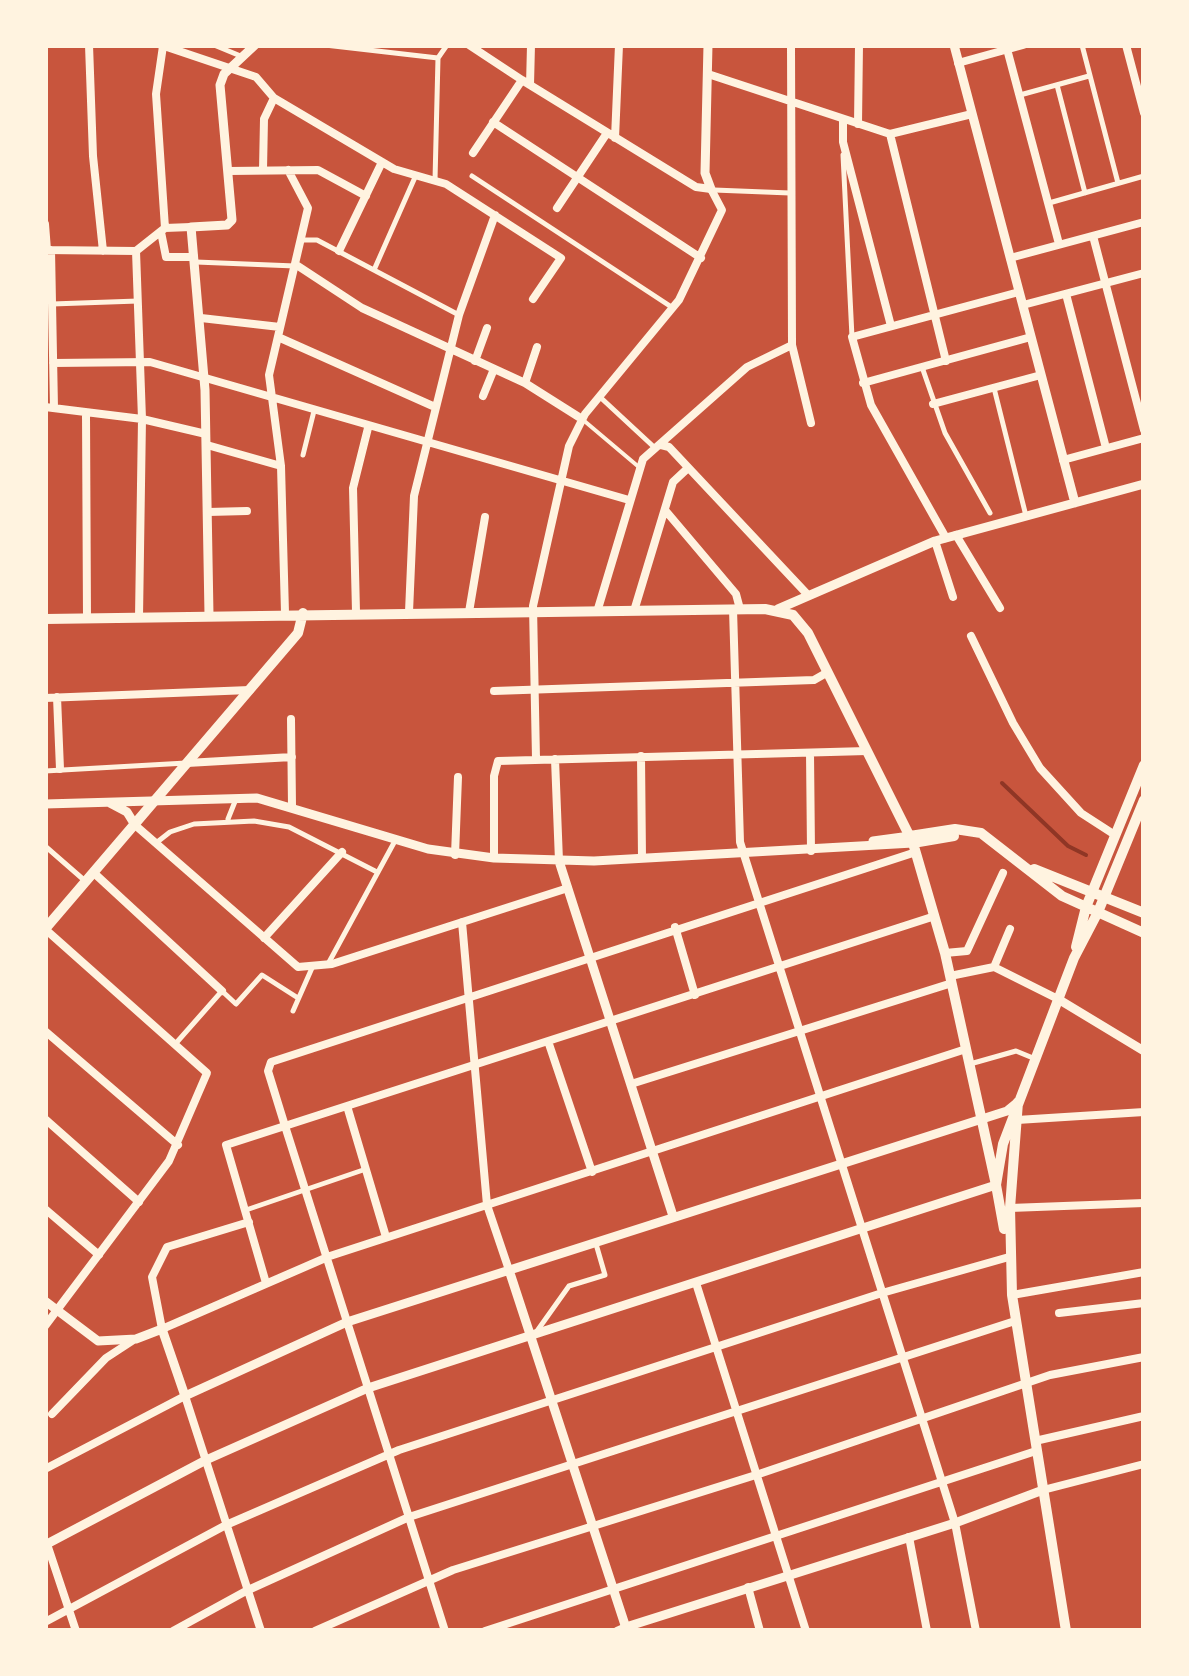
<!DOCTYPE html>
<html>
<head>
<meta charset="utf-8">
<style>
  body { margin:0 }
  #map { position:relative; width:1189px; height:1676px; overflow:hidden; background:#c8553d; font-family:"Source Sans 3",sans-serif }
  canvas { display:block }
  .frame { position:absolute; inset:0; border:48px solid #fff3e0; pointer-events:none }
</style>
</head>
<body>
<div id="map">
<canvas width="1189" height="1676"></canvas>
<div class="frame"></div>
</div>
<script>
const g = document.querySelector('canvas').getContext('2d');
g.lineJoin = 'round';
function shape(rows) {
  const path = new Path2D();
  for (const r of rows) {
    path.moveTo(r[0], r[1]);
    for (let i = 2; i < r.length; i += 2) path.lineTo(r[i], r[i + 1]);
  }
  return path;
}
function trace(path, color, width, dash) {
  g.strokeStyle = color;
  g.lineWidth = width;
  g.lineCap = dash ? 'butt' : 'round';
  g.setLineDash(dash || []);
  g.stroke(path);
}
const stream = shape([
  [1002,783,1068,846,1086,855]
]);
const service = shape([
  [582,419,640,468]
]);
const pedestrian = shape([
  [214,45,243,57],
  [325,45,438,58],
  [1082,45,1118,183],
  [1057,85,1085,193],
  [1020,95,1089,76],
  [843,155,852,337],
  [472,176,673,308],
  [435,180,438,58,447,45],
  [714,190,790,193],
  [1049,203,1144,176],
  [303,240,317,240,459,315],
  [196,262,295,266],
  [374,270,416,175],
  [52,304,138,301],
  [922,367,945,433,990,513],
  [994,388,1026,516],
  [600,397,655,448],
  [303,455,314,411],
  [45,771,186,763],
  [228,819,236,799],
  [156,843,170,832,194,824,254,821,289,827,375,871],
  [45,846,84,880],
  [328,964,396,839],
  [293,1011,312,968],
  [177,1042,222,991,236,1004,262,975,298,998],
  [970,1064,1016,1051,1033,1058],
  [246,1210,366,1169],
  [537,1331,569,1286,605,1275,596,1244]
]);
const minor = shape([
  [89,45,93,156,103,251],
  [161,45,256,77,274,98,394,169,446,184,561,258,533,299],
  [469,45,522,80],
  [791,45,792,345,811,423],
  [1126,45,1144,113],
  [163,46,156,94,165,228],
  [1007,49,1059,244],
  [958,63,1023,45],
  [708,74,890,134,972,114],
  [530,85,696,187,711,189,722,210,679,300,585,414,569,446,533,606,536,759],
  [843,119,843,142,891,326],
  [493,122,701,258],
  [858,124,859,45],
  [890,134,946,361],
  [615,138,619,45],
  [473,153,522,80,530,85,531,45],
  [263,170,264,119,274,98],
  [229,171,318,170,366,196],
  [557,208,607,133],
  [45,224,47,250],
  [161,232,166,257,194,257],
  [1093,236,1144,430],
  [45,250,136,251,165,228,191,227],
  [51,250,54,408],
  [136,251,142,419,139,617],
  [339,251,382,162],
  [1010,258,1144,222],
  [298,266,362,308,525,383,582,419],
  [1066,294,1106,448],
  [1023,305,1144,273],
  [201,318,280,327],
  [278,337,435,407],
  [475,361,487,328],
  [53,363,150,362,629,500],
  [525,383,537,347],
  [863,383,1031,337],
  [483,396,494,369],
  [933,404,1041,375],
  [45,407,142,419,206,434],
  [86,413,87,618],
  [207,445,281,466],
  [661,445,669,447,807,594],
  [1063,460,1144,438],
  [665,510,736,594,740,609],
  [208,512,247,511],
  [956,535,1000,608],
  [946,538,871,405,852,337,1019,292],
  [935,541,953,597],
  [733,609,740,842,955,1523,976,1631],
  [634,611,673,482,688,468],
  [356,612,353,488,368,428],
  [409,612,414,496,459,315,495,215],
  [469,612,485,517],
  [597,612,643,459,747,367,792,345],
  [285,613,281,466,269,375,308,208,288,170],
  [971,636,1013,723,1040,768,1081,813,1115,835],
  [494,691,814,680,828,672],
  [57,697,60,769],
  [45,698,250,690],
  [291,719,292,806],
  [810,753,811,851],
  [641,756,642,858],
  [555,759,559,861],
  [187,763,292,757],
  [135,825,298,967,332,964,568,888],
  [455,855,458,777],
  [494,858,494,776,498,761,867,751],
  [94,873,222,991],
  [462,922,487,1205,509,1270],
  [675,927,695,995],
  [264,938,342,852],
  [945,953,967,951,1003,873],
  [994,967,1010,929],
  [950,976,994,967,1058,999],
  [45,1031,178,1145],
  [549,1044,592,1172],
  [631,1084,952,983],
  [347,1106,386,1237],
  [45,1119,139,1202],
  [1017,1120,1144,1112],
  [1010,1208,1144,1203],
  [45,1209,99,1255],
  [249,1222,167,1247,152,1277,162,1329,330,1256,966,1049],
  [266,1283,226,1145,935,916],
  [696,1283,806,1631],
  [1012,1295,1144,1272],
  [1059,1313,1144,1303],
  [45,1326,169,1161,207,1073,45,929],
  [52,1414,106,1358,132,1341],
  [1035,1441,1144,1416],
  [45,1469,185,1396,261,1631],
  [1043,1490,1144,1464],
  [909,1537,927,1631],
  [47,1544,76,1631],
  [748,1587,760,1631],
  [45,1622,226,1525,399,1450,882,1293,1009,1257],
  [173,1631,246,1591,409,1517,1015,1321],
  [315,1631,453,1570,759,1474,1050,1375,1144,1357],
  [445,1631,285,1126,268,1071,271,1062,916,852],
  [485,1631,1036,1451],
  [617,1631,626,1627]
]);
const tertiary = shape([
  [708,45,705,173,711,189],
  [954,45,1075,503],
  [778,609,935,541,1144,484],
  [209,615,205,390,191,227,227,225,232,220,220,85,224,74,255,45],
  [110,803,127,812,135,825],
  [45,804,257,798,428,849,494,858,594,861,913,843],
  [873,841,910,836],
  [559,861,673,1216],
  [1058,999,1144,1051],
  [509,1270,626,1628],
  [45,1301,98,1341,136,1339,162,1329,185,1396,347,1322,1007,1111,1018,1102],
  [45,1545,206,1460,368,1388,996,1185],
  [626,1627,955,1523,1043,1490]
]);
const secondary = shape([
  [45,619,765,609,793,615,808,633,913,843,945,953,996,1185],
  [910,836,955,829,981,833,1062,896,1144,933],
  [913,843,954,836],
  [1034,869,1144,913],
  [45,929,298,633,303,613],
  [1076,947,1086,907,1144,765],
  [1018,1102,1010,1208,1012,1295,1066,1631],
  [1004,1229,996,1185,1003,1144,1074,958,1098,912,1144,800]
]);
trace(stream, '#8f3625', 4);
trace(service, '#fff3e0', 4);
trace(pedestrian, '#fff3e0', 5);
trace(minor, '#fff3e0', 8);
trace(tertiary, '#fff3e0', 9);
trace(secondary, '#fff3e0', 10);
</script>
</body>
</html>
